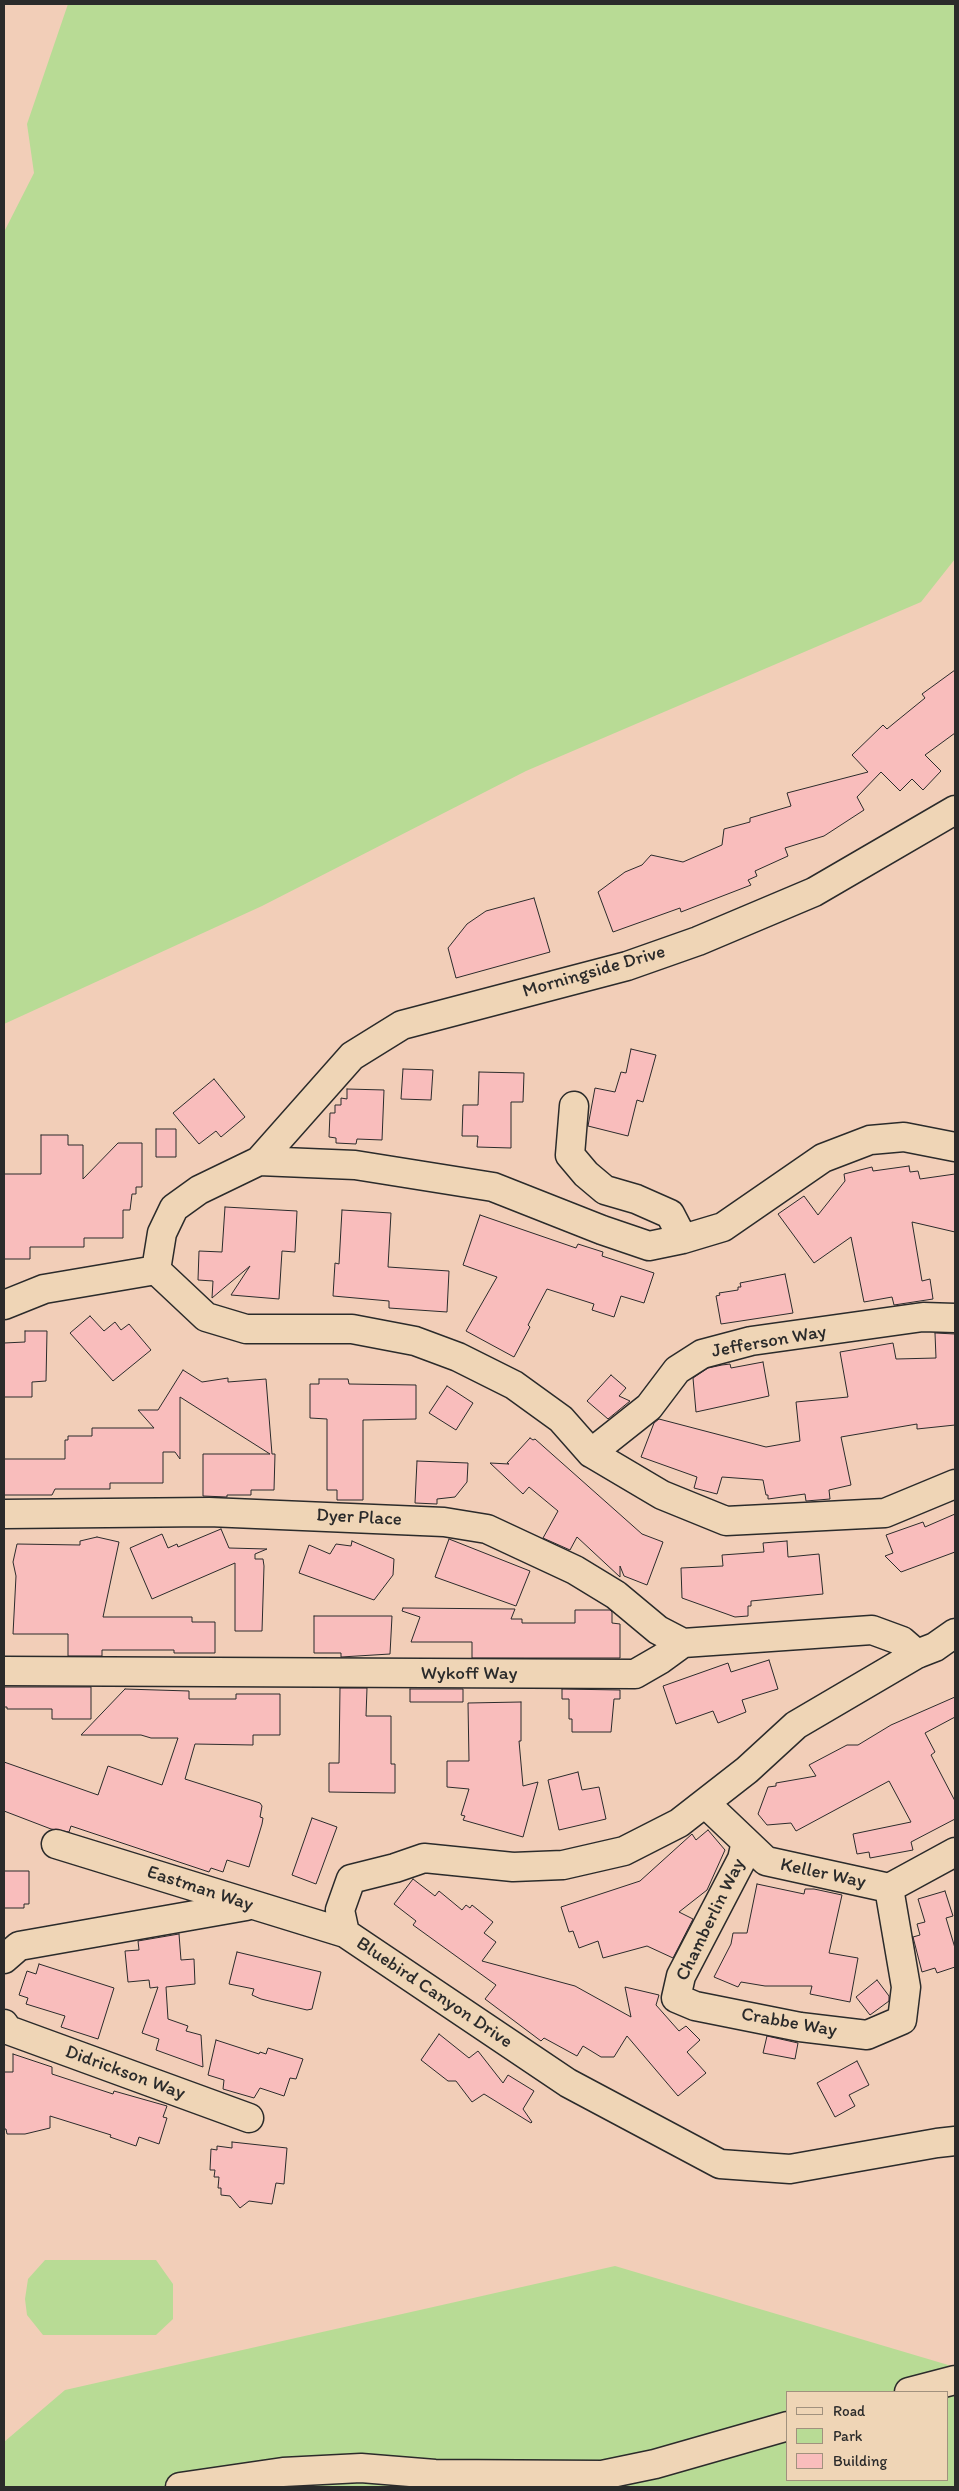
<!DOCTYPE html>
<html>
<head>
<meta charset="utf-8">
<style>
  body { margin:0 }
  #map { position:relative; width:959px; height:2491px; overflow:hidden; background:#f2ceb8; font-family:Itim,sans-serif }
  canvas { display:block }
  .frame { position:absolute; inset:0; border:5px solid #2b2b2b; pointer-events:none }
  .legend { position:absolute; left:786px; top:2391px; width:162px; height:90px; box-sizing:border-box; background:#efd5b6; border:1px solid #a1917e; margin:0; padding:6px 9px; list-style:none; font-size:15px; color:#2b2b2b }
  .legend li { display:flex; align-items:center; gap:10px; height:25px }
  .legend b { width:25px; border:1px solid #a1917e }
</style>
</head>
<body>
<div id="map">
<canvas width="959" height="2491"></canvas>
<div class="frame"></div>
<ul class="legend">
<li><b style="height:6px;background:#efd5b6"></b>Road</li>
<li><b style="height:14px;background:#b8db95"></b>Park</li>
<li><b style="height:14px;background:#f9bdbc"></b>Building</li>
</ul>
</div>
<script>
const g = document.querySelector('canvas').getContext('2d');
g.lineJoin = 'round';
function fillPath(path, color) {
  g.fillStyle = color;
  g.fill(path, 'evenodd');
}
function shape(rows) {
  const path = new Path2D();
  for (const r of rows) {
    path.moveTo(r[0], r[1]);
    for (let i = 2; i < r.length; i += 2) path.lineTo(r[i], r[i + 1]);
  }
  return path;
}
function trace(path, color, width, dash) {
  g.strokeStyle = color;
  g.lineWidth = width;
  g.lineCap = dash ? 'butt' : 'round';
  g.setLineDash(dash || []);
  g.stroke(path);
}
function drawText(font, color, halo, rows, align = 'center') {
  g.font = font + ' Itim,sans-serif';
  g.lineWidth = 5;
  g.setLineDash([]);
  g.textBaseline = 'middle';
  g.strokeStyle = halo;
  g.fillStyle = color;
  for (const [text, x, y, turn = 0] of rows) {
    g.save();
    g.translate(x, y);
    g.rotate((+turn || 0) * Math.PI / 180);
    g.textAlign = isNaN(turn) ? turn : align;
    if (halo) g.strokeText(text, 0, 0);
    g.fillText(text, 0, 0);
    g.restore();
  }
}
const green = shape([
  [68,4,955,4,955,559,921,602,526,771,262,906,4,1024,4,232,34,173,27,124],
  [45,2260,156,2260,173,2284,173,2319,156,2335,43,2335,27,2315,25,2299,28,2279],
  [615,2266,955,2367,955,2487,4,2487,4,2442,65,2390],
  [788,2392,948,2392,948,2480,788,2480]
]);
const building = shape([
  [955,670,955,733,925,755,941,771,923,790,912,779,900,791,881,772,857,797,864,810,824,836,785,848,788,856,755,871,757,876,748,880,751,885,681,912,680,908,613,932,598,892,625,872,642,865,651,855,683,862,722,845,724,829,750,822,750,818,791,806,787,793,868,772,852,755,883,725,887,729,893,724,925,698,922,694,955,670],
  [534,898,550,952,456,978,448,948,467,924,486,911,534,898],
  [631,1049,656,1055,643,1102,637,1100,628,1136,588,1126,595,1088,615,1092,621,1072,626,1073,631,1049],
  [403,1069,433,1070,431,1100,401,1099,403,1069],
  [479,1072,524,1073,523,1102,511,1102,511,1148,477,1147,478,1136,462,1136,463,1105,478,1105,479,1072],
  [214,1079,245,1117,221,1137,216,1131,199,1144,173,1113,214,1079],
  [347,1089,384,1090,382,1140,357,1139,356,1144,336,1143,336,1138,329,1137,330,1113,335,1113,335,1105,341,1105,341,1098,347,1099,347,1089],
  [156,1129,176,1129,176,1157,156,1157,156,1129],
  [41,1135,68,1135,68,1145,83,1145,83,1179,118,1143,142,1143,142,1187,136,1187,136,1194,132,1194,130,1210,123,1210,123,1238,84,1238,84,1247,30,1247,30,1259,4,1259,4,1174,41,1174,41,1135],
  [909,1166,910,1172,918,1171,920,1179,955,1174,955,1232,912,1222,922,1281,930,1279,933,1299,894,1305,892,1297,864,1302,851,1237,814,1263,778,1214,804,1196,818,1215,845,1181,844,1174,872,1167,873,1171,909,1166],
  [225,1207,297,1211,295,1252,282,1251,279,1299,231,1295,250,1266,212,1298,213,1281,198,1280,199,1251,222,1252,225,1207],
  [342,1210,391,1213,388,1267,449,1271,447,1312,389,1308,389,1301,333,1296,335,1263,339,1264,342,1210],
  [480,1215,576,1248,578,1244,603,1252,602,1256,654,1273,644,1303,621,1296,614,1317,592,1310,594,1304,547,1289,528,1325,530,1327,514,1357,466,1331,497,1277,463,1265,480,1215],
  [785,1274,793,1313,721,1324,716,1296,720,1295,719,1293,738,1290,738,1287,741,1287,740,1283,785,1274],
  [90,1316,104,1331,115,1322,121,1330,129,1324,151,1350,113,1381,70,1333,90,1316],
  [25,1331,47,1331,46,1381,32,1382,32,1397,4,1397,4,1343,25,1342,25,1331],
  [935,1333,955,1334,955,1425,917,1429,917,1424,841,1437,851,1485,829,1490,830,1499,806,1501,805,1494,768,1499,768,1495,766,1495,763,1480,722,1477,717,1494,694,1488,697,1477,641,1457,654,1423,659,1419,766,1447,800,1441,796,1402,848,1397,840,1352,893,1343,896,1359,936,1358,935,1333],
  [763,1362,769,1396,696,1412,693,1378,708,1368,722,1365,730,1364,731,1368,763,1362],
  [183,1370,202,1382,228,1378,228,1382,266,1379,272,1454,275,1454,274,1490,251,1490,251,1495,227,1495,227,1497,203,1496,203,1454,270,1454,180,1397,180,1459,175,1452,163,1452,163,1483,110,1483,110,1489,55,1489,52,1495,4,1495,4,1459,65,1459,65,1440,68,1440,68,1436,92,1436,92,1428,154,1428,138,1410,158,1410,183,1370],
  [611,1375,626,1388,619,1396,630,1401,608,1419,587,1401,611,1375],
  [319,1379,348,1379,349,1384,416,1385,416,1419,363,1420,363,1500,337,1500,337,1490,327,1490,327,1419,310,1418,310,1384,319,1384,319,1379],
  [447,1386,473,1403,456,1430,429,1413,447,1386],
  [530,1438,533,1440,535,1439,642,1534,663,1542,647,1585,624,1576,620,1566,620,1577,577,1537,570,1550,543,1538,558,1511,529,1487,523,1494,490,1463,509,1464,507,1463,530,1438],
  [417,1461,468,1463,467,1482,455,1497,437,1499,437,1504,415,1503,417,1461],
  [955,1514,955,1552,901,1572,885,1556,893,1553,886,1535,923,1522,925,1527,955,1514],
  [221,1529,229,1548,267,1549,255,1554,255,1559,263,1559,264,1566,262,1631,235,1631,235,1563,152,1599,130,1548,162,1534,168,1548,177,1544,178,1547,221,1529],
  [97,1537,119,1542,103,1617,192,1617,192,1622,215,1622,215,1653,174,1653,174,1650,102,1650,102,1656,68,1656,68,1634,13,1634,16,1576,13,1562,17,1544,80,1545,80,1541,97,1537],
  [449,1539,530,1571,516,1606,435,1577,449,1539],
  [352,1541,394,1559,393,1575,374,1600,299,1573,309,1545,330,1554,336,1544,351,1546,352,1541],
  [787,1541,788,1557,819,1554,823,1594,751,1601,751,1606,748,1606,748,1616,735,1617,682,1598,681,1568,723,1566,722,1555,764,1552,763,1543,787,1541],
  [403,1608,515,1609,511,1619,522,1619,522,1623,575,1623,575,1610,610,1610,612,1612,612,1623,620,1624,620,1658,472,1658,472,1642,411,1642,420,1617,402,1611,403,1608],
  [314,1616,392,1616,390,1654,341,1657,341,1653,314,1653,314,1616],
  [769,1660,778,1689,742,1700,746,1712,718,1723,713,1711,676,1724,663,1686,728,1663,731,1672,769,1660],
  [4,1687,91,1687,91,1719,52,1719,52,1709,7,1709,7,1707,4,1707,4,1687],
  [340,1688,367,1688,366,1716,391,1716,391,1764,395,1764,395,1793,329,1792,329,1763,339,1763,340,1688],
  [125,1689,189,1691,189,1699,236,1699,236,1694,280,1694,280,1735,253,1735,253,1745,195,1744,185,1779,260,1803,262,1806,260,1817,263,1818,262,1824,249,1867,227,1860,223,1872,211,1868,209,1872,71,1826,69,1832,51,1829,4,1811,4,1762,98,1795,108,1766,162,1785,178,1738,151,1738,141,1735,81,1735,125,1689],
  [410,1689,463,1689,463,1702,410,1702,410,1689],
  [562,1689,620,1690,620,1699,614,1699,611,1732,572,1732,572,1719,569,1719,569,1699,562,1699,562,1689],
  [955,1697,955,1717,925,1733,935,1752,931,1755,955,1801,955,1819,911,1842,913,1850,870,1858,869,1852,857,1854,853,1834,911,1822,889,1781,796,1831,791,1823,767,1825,758,1814,768,1787,776,1786,776,1783,816,1776,809,1765,847,1745,858,1745,891,1725,955,1697],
  [521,1702,521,1741,519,1741,523,1786,538,1782,523,1837,463,1820,465,1816,461,1815,469,1789,447,1787,447,1761,469,1761,468,1703,521,1702],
  [578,1772,582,1790,599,1787,606,1819,559,1830,548,1780,578,1772],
  [312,1818,337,1827,316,1884,292,1875,312,1818],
  [708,1830,725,1850,707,1890,679,1912,693,1919,673,1958,647,1946,603,1958,598,1941,579,1948,573,1931,569,1932,561,1907,640,1881,692,1834,696,1840,708,1830],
  [4,1871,29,1871,29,1904,24,1904,24,1908,4,1908,4,1871],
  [413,1879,435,1896,439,1891,462,1910,466,1905,470,1908,472,1905,493,1922,484,1933,496,1942,482,1961,575,1986,631,2017,625,1987,659,1995,656,2005,679,2031,686,2026,700,2040,687,2052,706,2073,678,2096,627,2036,614,2057,601,2057,583,2046,577,2056,544,2038,541,2041,485,1999,496,1985,413,1925,416,1921,394,1904,413,1879],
  [757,1884,804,1894,805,1889,814,1889,842,1895,829,1953,858,1958,850,2002,810,1994,812,1986,765,1986,741,1982,738,1987,714,1977,731,1944,733,1933,747,1933,757,1884],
  [945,1891,953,1916,946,1918,955,1948,955,1967,937,1973,935,1968,922,1972,913,1937,920,1935,917,1924,925,1922,918,1899,945,1891],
  [179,1934,181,1960,194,1959,195,1984,166,1987,168,2019,188,2026,186,2031,201,2035,203,2067,156,2050,159,2039,142,2033,158,1987,150,1988,149,1980,128,1982,125,1951,139,1950,138,1941,179,1934],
  [237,1952,321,1972,312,2009,307,2010,261,1999,252,1995,254,1989,229,1984,237,1952],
  [39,1964,114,1988,98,2039,61,2027,65,2016,26,2004,28,1998,19,1995,27,1971,36,1974,39,1964],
  [877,1980,889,1996,889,2001,870,2015,856,1997,877,1980],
  [439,2034,469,2058,478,2051,503,2083,508,2075,534,2091,523,2109,532,2122,531,2123,484,2094,472,2102,456,2081,448,2081,421,2060,439,2034],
  [767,2036,798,2043,795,2059,763,2053,767,2036],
  [216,2040,259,2054,260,2052,266,2054,268,2048,303,2059,296,2079,290,2078,284,2096,260,2088,254,2098,223,2089,224,2080,208,2075,216,2040],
  [13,2054,52,2067,52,2074,113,2094,114,2091,167,2106,163,2117,167,2118,159,2144,139,2137,136,2146,110,2137,111,2135,50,2116,50,2128,25,2134,7,2134,6,2129,4,2129,4,2072,13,2072,13,2054],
  [857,2061,869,2085,849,2095,855,2106,835,2117,817,2083,857,2061],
  [232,2142,287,2148,284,2184,276,2183,272,2204,249,2201,240,2208,230,2196,221,2195,221,2188,218,2188,219,2177,214,2177,215,2170,210,2170,211,2149,217,2150,217,2146,232,2148,232,2142]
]);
const minor = shape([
  [574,1106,570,1155,586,1174,605,1190,636,1199,670,1214,683,1239],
  [259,1161,352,1056,402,1025,627,966,698,941,814,892,955,810],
  [156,1270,162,1233,174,1208,199,1190,259,1161,355,1165,493,1187,602,1230,649,1246,683,1239,723,1227,823,1158,870,1140,904,1137,955,1147],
  [156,1270,206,1317,246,1329,352,1329,415,1341,458,1357,514,1385,561,1419,591,1453,662,1495,726,1521,885,1513,955,1484],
  [4,1305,44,1289,156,1270],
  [591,1453,649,1407,677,1370,702,1354,751,1341,923,1317,955,1318],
  [4,1514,209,1512,444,1522,487,1529,575,1570,616,1595,658,1630,683,1643],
  [955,1633,935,1647,917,1654,796,1725,747,1770,679,1823,624,1851,563,1865,513,1867,424,1858,395,1868,351,1879,340,1910,345,1933,568,2083,720,2164,790,2169,937,2143,955,2141],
  [4,1671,635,1674,661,1659,683,1643,872,1630,902,1641,917,1654],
  [705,1803,766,1861,889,1888,955,1852],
  [746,1842,742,1859,681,1976,676,1998,695,2006,800,2027,867,2035,902,2020,906,1987,889,1888],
  [56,1844,345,1933],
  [4,1959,19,1946,246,1906],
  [4,2024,8,2030,249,2118],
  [909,2392,955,2380],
  [180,2487,283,2472,361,2468,435,2474,602,2475,655,2464,788,2426]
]);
const streetNames = [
  ["Morningside Drive",594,972,-16],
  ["Jefferson Way",769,1342,-10],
  ["Dyer Place",359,1518,3],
  ["Wykoff Way",469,1674],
  ["Keller Way",823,1874,12],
  ["Eastman Way",200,1889,18],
  ["Chamberlin Way",711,1920,-64],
  ["Bluebird Canyon Drive",434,1993,34],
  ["Crabbe Way",789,2023,10],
  ["Didrickson Way",125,2073,20]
];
fillPath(green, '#b8db95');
fillPath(building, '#f9bdbc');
trace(building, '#2b2b2b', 1);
trace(minor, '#2b2b2b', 31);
trace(minor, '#efd5b6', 28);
drawText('19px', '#2b2b2b', '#efd5b6', streetNames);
</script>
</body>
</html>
